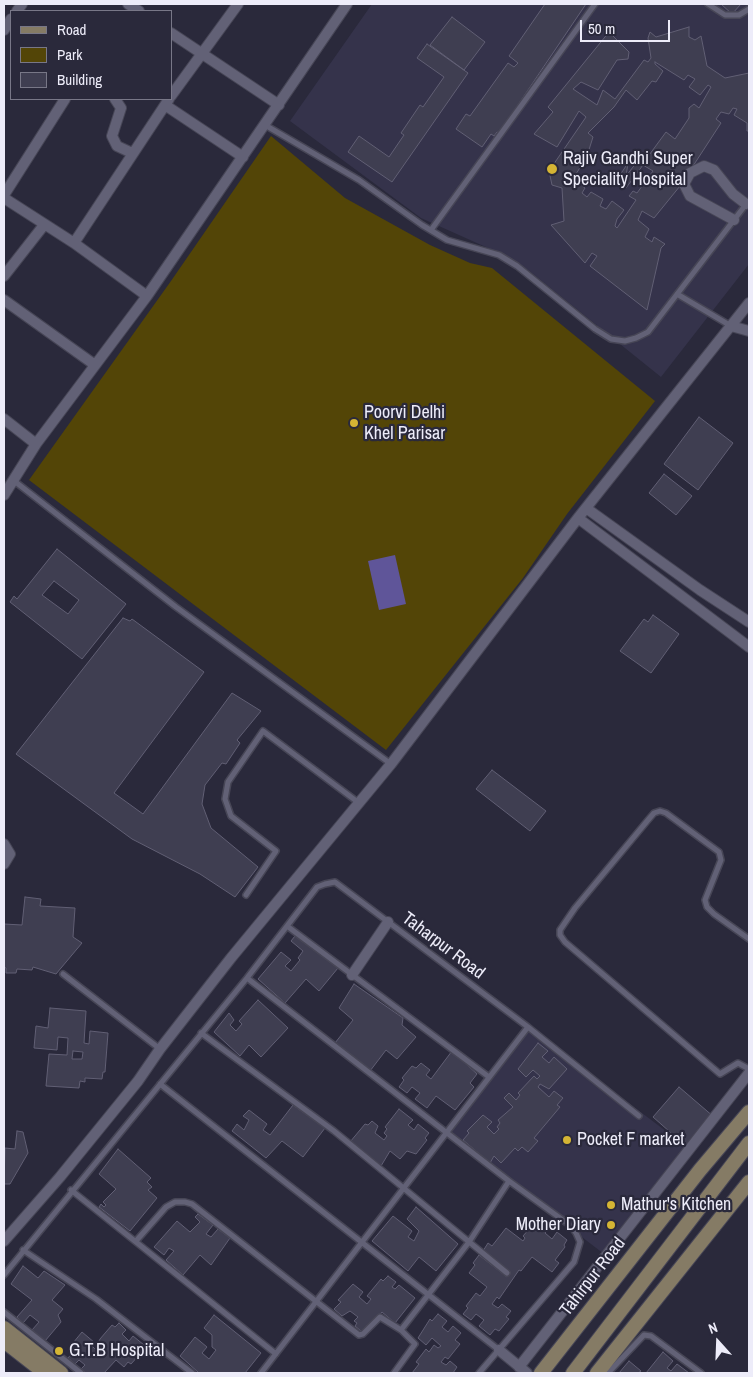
<!DOCTYPE html>
<html>
<head>
<meta charset="utf-8">
<style>
  body { margin:0 }
  #map { position:relative; width:753px; height:1377px; overflow:hidden; background:#2a293b; font-family:"Archivo Narrow",sans-serif }
  canvas { display:block }
  .frame { position:absolute; inset:0; border:5px solid #edecf9; pointer-events:none }
  .legend { position:absolute; left:10px; top:10px; width:162px; height:90px; box-sizing:border-box; background:#2a293b; border:1px solid #787787; margin:0; padding:6px 9px; list-style:none; font-size:15px; color:#edecf9 }
  .legend li { display:flex; align-items:center; gap:10px; height:25px }
  .legend b { width:25px; border:1px solid #787787 }
  .north { position:absolute; left:693px; top:1317px; width:50px; height:50px; -webkit-text-stroke:4px #2a293b; paint-order:stroke; rotate:340deg; font-size:14px; font-weight:700; line-height:20px; text-align:center; color:#edecf9 }
  .north::after { content:''; display:block; margin:auto; width:18px; height:22px; background:#edecf9; clip-path:polygon(50% 0,100% 100%,50% 72%,0 100%) }
  .scale { position:absolute; left:580px; top:20px; width:90px; height:22px; box-sizing:border-box; border:2px solid #edecf9; border-top:0; padding-left:6px; font-size:15px; line-height:18px; white-space:nowrap; color:#edecf9; -webkit-text-stroke:4px #2a293b; paint-order:stroke }
</style>
</head>
<body>
<div id="map">
<canvas width="753" height="1377"></canvas>
<div class="frame"></div>
<ul class="legend">
<li><b style="height:6px;background:#857b65"></b>Road</li>
<li><b style="height:14px;background:#534507"></b>Park</li>
<li><b style="height:14px;background:#3f3e51"></b>Building</li>
</ul>
<div class="north">N</div>
<div class="scale">50 m</div>
</div>
<script>
const g = document.querySelector('canvas').getContext('2d');
g.lineJoin = 'round';
function fillPath(path, color) {
  g.fillStyle = color;
  g.fill(path, 'evenodd');
}
function shape(rows) {
  const path = new Path2D();
  for (const r of rows) {
    path.moveTo(r[0], r[1]);
    for (let i = 2; i < r.length; i += 2) path.lineTo(r[i], r[i + 1]);
  }
  return path;
}
function trace(path, color, width, dash) {
  g.strokeStyle = color;
  g.lineWidth = width;
  g.lineCap = dash ? 'butt' : 'round';
  g.setLineDash(dash || []);
  g.stroke(path);
}
function drawText(font, color, halo, rows, align = 'center') {
  g.font = font + ' "Archivo Narrow",sans-serif';
  g.lineWidth = 4.5;
  g.setLineDash([]);
  g.textBaseline = 'middle';
  g.strokeStyle = halo;
  g.fillStyle = color;
  for (const [text, x, y, turn = 0] of rows) {
    g.save();
    g.translate(x, y);
    g.rotate((+turn || 0) * Math.PI / 180);
    g.textAlign = isNaN(turn) ? turn : align;
    if (halo) g.strokeText(text, 0, 0);
    g.fillText(text, 0, 0);
    g.restore();
  }
}
const built = shape([
  [372,4,749,4,749,264,661,377,528,270,488,248,421,218,290,121],
  [528,1027,687,1147,604,1254,446,1133]
]);
const green = shape([
  [271,136,345,198,430,245,470,263,492,268,655,401,567,514,523,578,386,750,29,480,171,281]
]);
const water = shape([
  [395,555,406,604,379,610,368,561]
]);
const building = shape([
  [545,4,586,4,499,133,497,132,494,136,491,134,482,147,456,129,466,114,470,116,508,63,514,67,518,63,509,56,545,4],
  [721,4,741,4,732,14,721,4],
  [452,17,485,42,464,70,430,45,452,17],
  [689,27,689,37,695,40,701,36,707,66,725,78,749,73,749,131,747,131,747,123,734,115,737,109,733,108,729,114,721,112,716,119,721,123,680,186,654,218,642,211,638,220,649,229,645,237,652,242,654,237,665,244,661,248,647,310,590,266,597,256,592,253,585,263,551,225,564,221,562,188,552,185,549,171,586,117,579,111,557,147,534,134,553,112,548,107,609,32,629,52,628,59,617,60,598,90,581,82,573,89,597,105,603,90,615,99,644,60,648,62,651,58,648,38,650,32,656,37,689,27],
  [655,62,684,80,688,75,695,79,689,87,700,95,708,85,711,87,699,108,694,104,689,108,689,118,675,139,666,132,644,162,640,158,626,176,628,163,616,181,626,188,643,165,653,171,637,193,633,191,629,196,636,200,617,228,615,226,617,219,624,210,612,201,606,209,600,206,603,199,591,192,587,197,582,193,585,188,573,179,587,156,593,137,588,133,614,107,626,90,637,100,652,81,656,82,663,71,655,64,655,62],
  [427,44,468,73,392,182,348,152,359,136,389,157,404,135,401,133,420,105,423,107,444,77,417,58,427,44],
  [699,417,733,443,698,490,664,464,699,417],
  [664,474,692,496,676,515,649,493,664,474],
  [57,549,126,604,82,659,10,602,14,596,17,599,57,549],
  [54,581,79,600,68,614,42,595,54,581],
  [653,615,679,634,651,673,620,651,644,619,648,622,653,615],
  [123,618,130,621,132,619,204,672,114,793,143,814,232,693,261,711,237,740,240,743,226,764,222,763,205,785,202,804,211,828,258,867,235,897,200,874,132,839,16,754,123,618],
  [492,770,546,811,530,831,476,789,492,770],
  [25,897,41,899,40,906,75,908,73,937,82,943,56,974,33,967,32,970,17,969,16,973,6,973,6,968,4,967,4,924,22,925,25,897],
  [295,936,338,968,319,991,306,979,285,1003,258,979,281,952,291,960,285,966,291,971,300,960,298,958,303,951,291,941,295,936],
  [354,984,403,1018,402,1025,416,1037,397,1059,386,1050,370,1071,335,1043,353,1020,339,1008,354,984],
  [258,1000,288,1028,261,1057,249,1045,240,1056,214,1032,229,1013,234,1020,230,1025,236,1031,242,1024,239,1021,258,1000],
  [50,1008,86,1011,84,1043,89,1044,90,1031,108,1033,105,1072,103,1072,102,1079,85,1078,85,1082,80,1081,79,1088,46,1086,49,1054,67,1055,68,1038,58,1037,57,1050,34,1048,36,1026,48,1028,50,1008],
  [73,1051,83,1052,82,1059,72,1059,73,1051],
  [538,1043,548,1051,542,1057,549,1063,554,1057,567,1069,549,1089,540,1084,538,1087,549,1097,554,1091,563,1098,557,1105,560,1107,534,1138,538,1141,528,1152,522,1147,518,1151,515,1148,501,1163,494,1156,490,1163,463,1140,469,1133,467,1131,483,1115,492,1122,487,1127,494,1134,499,1129,497,1127,500,1123,498,1120,513,1107,504,1098,509,1093,516,1100,520,1095,518,1093,534,1076,537,1079,540,1076,533,1070,526,1077,518,1069,538,1043],
  [452,1051,477,1074,470,1083,474,1087,455,1110,436,1096,427,1108,415,1099,420,1093,412,1087,407,1093,399,1087,404,1080,402,1078,412,1066,416,1068,421,1063,430,1070,426,1075,431,1079,452,1051],
  [679,1087,714,1117,687,1147,653,1117,679,1087],
  [293,1105,325,1128,303,1157,282,1141,266,1158,232,1131,237,1124,244,1130,249,1120,243,1116,249,1110,267,1124,263,1130,270,1135,293,1105],
  [399,1109,413,1120,408,1125,414,1130,418,1124,429,1133,425,1138,427,1140,416,1154,407,1151,400,1159,390,1151,381,1166,350,1142,365,1124,368,1125,372,1121,378,1126,375,1133,384,1140,387,1136,384,1133,387,1129,385,1127,399,1109],
  [17,1131,23,1132,28,1153,10,1184,4,1184,5,1148,15,1149,17,1131],
  [118,1149,151,1178,147,1182,152,1187,148,1190,157,1198,130,1231,99,1207,101,1204,104,1207,106,1205,103,1202,116,1189,99,1174,118,1149],
  [416,1207,458,1244,436,1271,419,1257,408,1271,372,1241,393,1216,412,1231,408,1237,414,1241,419,1231,407,1219,416,1207],
  [198,1214,213,1225,206,1234,211,1237,218,1229,230,1238,211,1265,200,1255,183,1275,166,1260,174,1251,169,1248,164,1255,154,1247,177,1221,190,1232,200,1222,195,1217,198,1214],
  [537,1220,549,1229,545,1233,552,1239,557,1232,567,1240,564,1245,565,1247,555,1260,559,1263,552,1272,532,1257,521,1271,519,1270,499,1299,497,1297,492,1304,498,1308,502,1304,511,1311,506,1317,509,1319,499,1331,495,1329,490,1335,479,1326,484,1320,476,1314,471,1320,463,1314,468,1308,466,1306,476,1293,480,1296,487,1287,469,1273,475,1265,473,1263,479,1255,507,1277,511,1273,483,1251,488,1243,492,1246,506,1228,523,1241,525,1238,523,1236,537,1220],
  [23,1266,38,1278,44,1271,65,1285,52,1300,63,1309,58,1315,61,1322,45,1341,32,1330,39,1322,30,1315,23,1323,17,1317,32,1300,11,1284,23,1266],
  [388,1276,396,1282,392,1287,395,1289,399,1285,415,1298,395,1323,382,1312,369,1327,367,1325,362,1332,355,1326,357,1323,354,1321,358,1317,350,1311,342,1316,334,1309,341,1302,338,1300,353,1284,363,1292,359,1297,367,1304,371,1299,367,1296,381,1279,383,1281,388,1276],
  [438,1314,447,1321,442,1327,448,1332,453,1326,461,1333,455,1340,460,1344,448,1359,445,1357,441,1362,446,1365,450,1361,457,1367,453,1373,412,1373,419,1364,416,1362,426,1349,429,1352,434,1345,438,1348,441,1346,432,1338,426,1345,418,1338,430,1319,432,1321,438,1314],
  [214,1315,261,1353,245,1373,199,1373,180,1356,195,1337,207,1347,202,1353,209,1359,216,1350,212,1347,212,1335,204,1328,214,1315],
  [119,1323,126,1330,122,1334,129,1341,133,1336,144,1345,138,1351,140,1354,131,1364,128,1362,124,1367,116,1360,104,1373,86,1373,81,1369,85,1365,79,1360,75,1364,68,1358,74,1351,71,1348,73,1343,82,1332,95,1343,92,1346,96,1350,99,1347,97,1345,100,1339,112,1325,115,1327,119,1323],
  [663,1352,673,1361,667,1368,671,1371,677,1364,689,1373,646,1373,663,1352],
  [629,1361,641,1371,638,1373,619,1373,629,1361]
]);
const lane = shape([
  [708,4,725,15,739,15,749,9],
  [265,125,359,180,422,225,447,240,499,255,517,266,595,329,611,339,625,341,636,338,648,332,747,203],
  [431,230,595,4],
  [677,294,731,326],
  [13,480,176,607,391,764],
  [246,895,276,851,231,816,225,799,228,782,263,731,359,803],
  [287,926,489,1077],
  [749,939,714,914,707,907,705,900,721,860,719,852,666,813,660,811,654,813,648,820,575,908,560,930,560,935,565,942,720,1074,738,1063,749,1069],
  [63,974,160,1049],
  [247,978,509,1181,571,1226,576,1233,580,1242,574,1262,479,1373],
  [201,1033,334,1131,507,1273],
  [160,1084,499,1350],
  [71,1190,276,1354],
  [136,1241,166,1207,175,1202,185,1202,192,1204,359,1335,363,1334,380,1317,401,1330],
  [23,1250,96,1299,192,1373],
  [4,1275,247,978,317,887,325,884,335,882,528,1027,639,1116],
  [4,1312,81,1373],
  [261,1373,528,1027],
  [394,1373,415,1344,401,1330,469,1242,509,1181],
  [608,1373,644,1335,651,1336,701,1373]
]);
const street = shape([
  [128,4,139,11],
  [17,11,22,4],
  [4,30,11,19],
  [171,33,279,105],
  [171,96,238,4],
  [115,99,121,108,112,136,117,146,132,153],
  [165,105,243,157],
  [4,195,65,99],
  [4,198,74,243,147,296,36,444,4,495],
  [734,220,690,196,684,184,690,173,704,166,714,170,733,194,746,204],
  [74,243,169,99],
  [4,276,44,225],
  [147,296,347,4],
  [4,300,95,365],
  [731,326,749,331],
  [4,419,36,444],
  [586,508,700,590,749,622],
  [578,518,749,647],
  [4,844,10,854,4,864],
  [352,975,388,922],
  [4,1241,60,1177,138,1081,160,1049,231,958,391,764,578,518,749,303],
  [499,1350,527,1373],
  [519,1367,749,1073]
]);
const secondary = shape([
  [4,1328,61,1373],
  [4,1341,45,1373],
  [541,1373,700,1170,749,1112],
  [573,1373,749,1143],
  [597,1373,749,1182]
]);
const markers = [
  [552,169,6,"#d5b534"],
  [354,423,5,"#d5b534"],
  [567,1140,5,"#d5b534"],
  [611,1205,5,"#d5b534"],
  [611,1225,5,"#d5b534"],
  [59,1351,5,"#d5b534"]
];
const poiNames = [
  ["Rajiv Gandhi Super",563,159],
  ["Speciality Hospital",563,180],
  ["Poorvi Delhi",364,413],
  ["Khel Parisar",364,434],
  ["Pocket F market",577,1140],
  ["Mathur's Kitchen",621,1205],
  ["Mother Diary",601,1225,"right"],
  ["G.T.B Hospital",69,1351]
];
const streetNames = [
  ["Taharpur Road",443,946,37],
  ["Tahirpur Road",593,1277,-52]
];
fillPath(built, '#35334b');
fillPath(green, '#534507');
fillPath(water, '#5f5599');
fillPath(building, '#3f3e51');
trace(building, '#615f74', 1);
trace(lane, '#474656', 8);
trace(street, '#474656', 12);
trace(secondary, '#474656', 16);
trace(lane, '#626176', 5);
trace(street, '#626176', 10);
trace(secondary, '#857b65', 14);
for (const [x, y, r, color] of markers) {
  const dot = new Path2D();
  dot.arc(x, y, r, 0, 2 * Math.PI);
  g.fillStyle = color;
  g.fill(dot);
  trace(dot, '#2a293b', 2);
}
drawText('18px', '#edecf9', '#2a293b', poiNames, 'left');
drawText('18px', '#edecf9', '#2a293b', streetNames);
</script>
</body>
</html>
